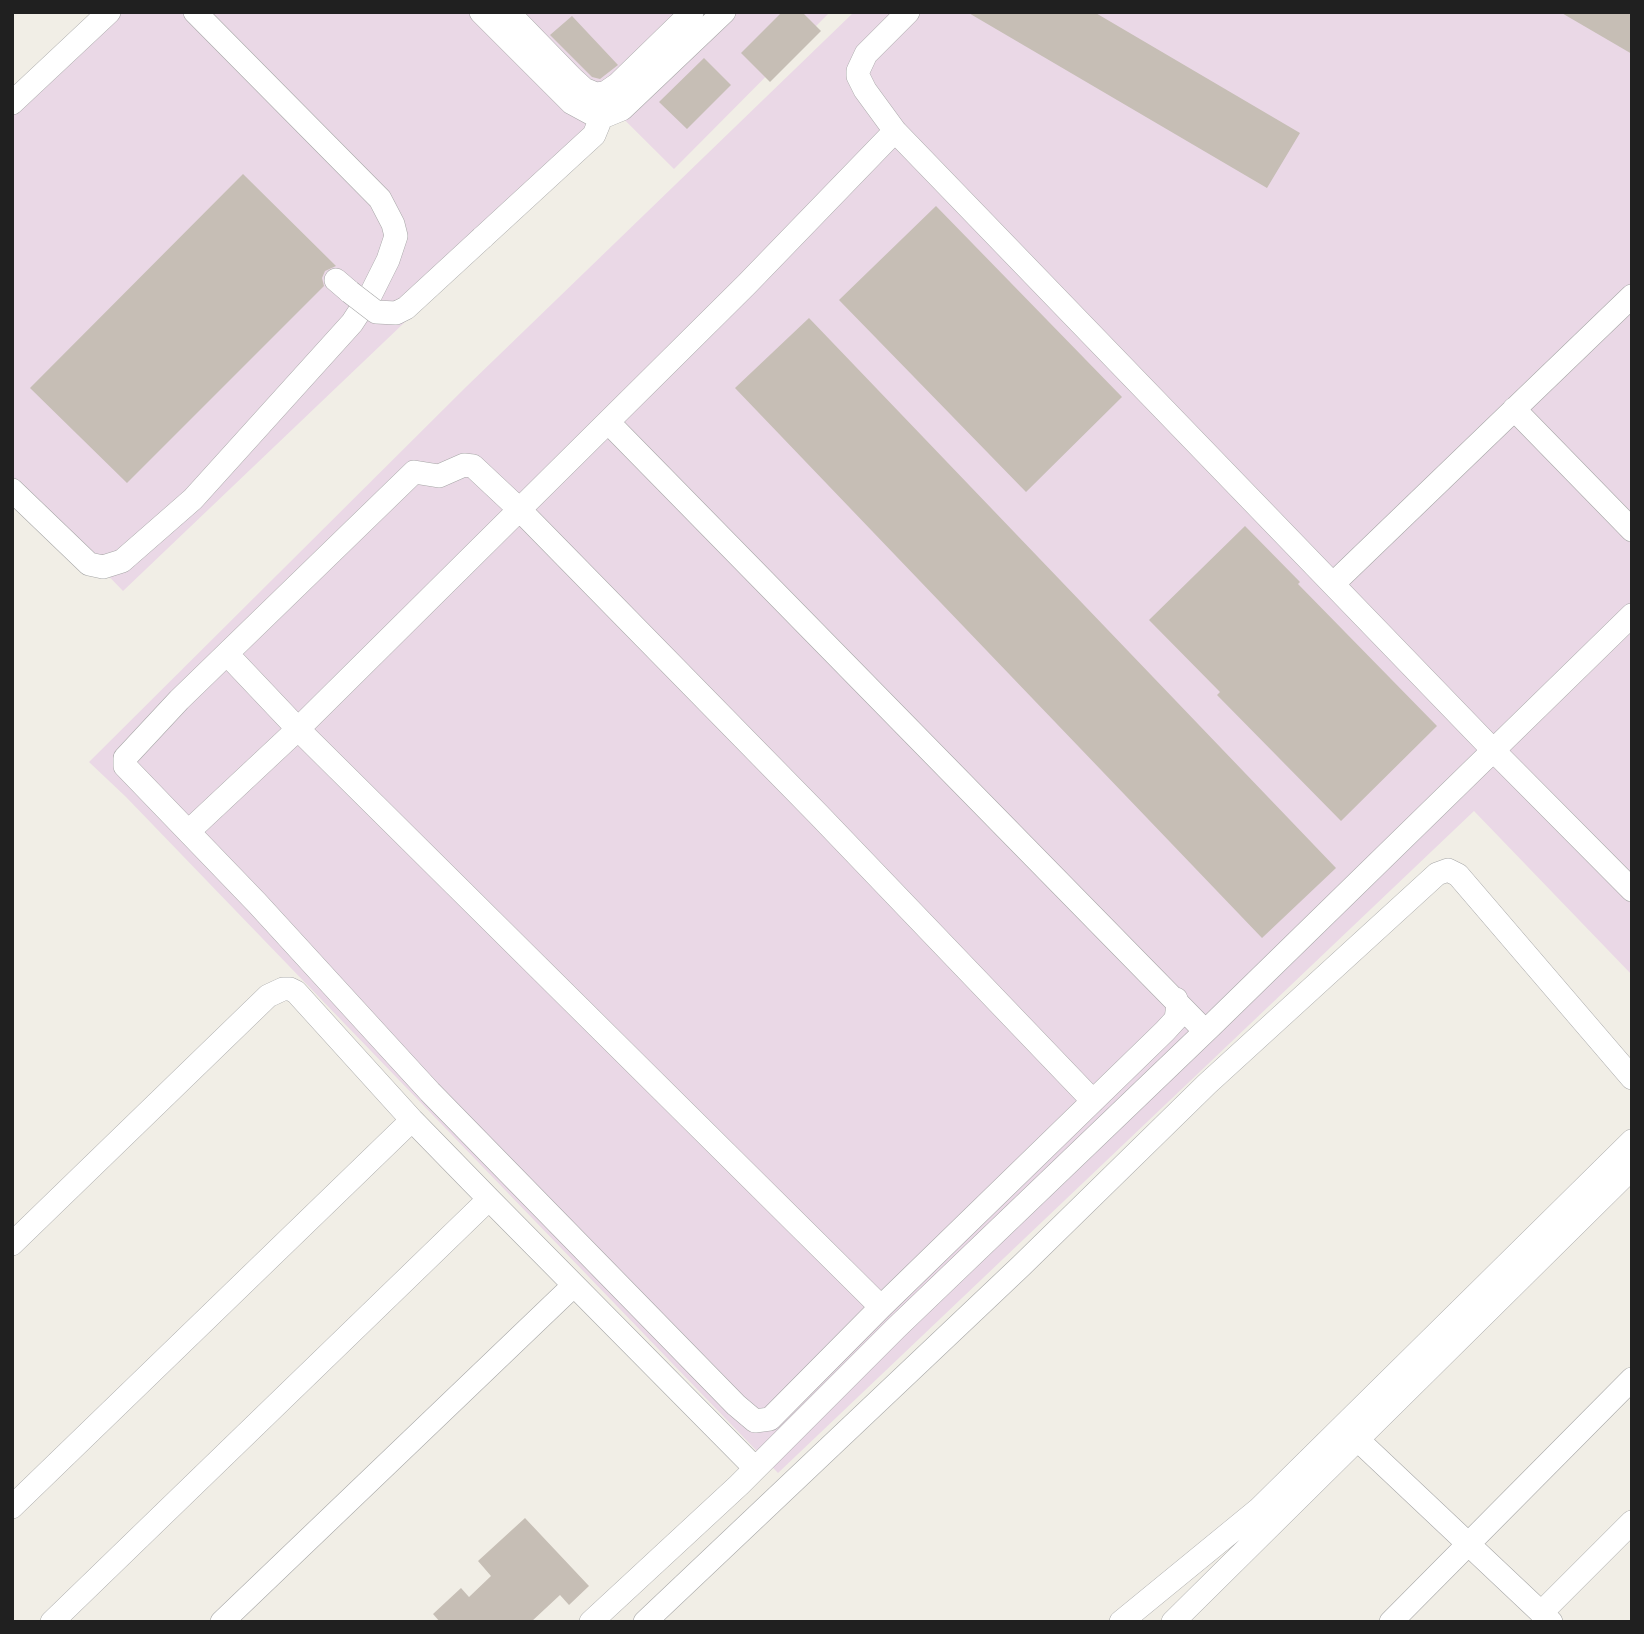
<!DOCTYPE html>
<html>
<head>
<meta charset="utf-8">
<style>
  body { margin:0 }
  #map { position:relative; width:1644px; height:1634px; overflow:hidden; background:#f1eee6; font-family:Figtree,sans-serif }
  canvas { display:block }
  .frame { position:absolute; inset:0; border:14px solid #202020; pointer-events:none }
</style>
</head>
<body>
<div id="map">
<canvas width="1644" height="1634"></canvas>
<div class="frame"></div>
</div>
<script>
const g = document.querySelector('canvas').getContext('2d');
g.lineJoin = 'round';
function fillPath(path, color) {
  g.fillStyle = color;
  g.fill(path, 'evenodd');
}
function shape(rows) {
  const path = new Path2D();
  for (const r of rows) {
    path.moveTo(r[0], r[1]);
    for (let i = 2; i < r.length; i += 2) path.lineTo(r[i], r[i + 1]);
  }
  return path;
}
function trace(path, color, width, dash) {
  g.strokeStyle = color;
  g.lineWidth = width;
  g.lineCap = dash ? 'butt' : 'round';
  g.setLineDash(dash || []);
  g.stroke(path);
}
const industrial = shape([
  [93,12,476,12,601,135,123,591,12,476,12,91],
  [516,12,830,12,674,169],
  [854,12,1632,12,1632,975,1474,811,778,1473,126,797,89,762,467,386]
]);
const building = shape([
  [782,12,802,12,821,31,770,82,741,53],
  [967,12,1094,12,1300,133,1267,188],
  [1560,12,1632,12,1632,54],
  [572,16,618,65,600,79,592,77,550,35],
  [704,58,731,85,687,129,659,102],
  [243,174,336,266,325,271,322,278,324,286,127,483,30,388],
  [936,206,1122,397,1026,492,839,300],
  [809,318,1336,868,1262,938,735,388],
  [1245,526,1300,582,1298,584,1437,726,1341,821,1217,695,1220,692,1149,620],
  [525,1518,589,1586,569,1605,560,1595,531,1622,440,1622,433,1614,461,1588,469,1597,491,1576,478,1561]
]);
const minor = shape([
  [481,12,572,103,596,116,605,116,622,109,724,12],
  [508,12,572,78,584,89,596,94,605,93,618,84,692,12],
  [908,12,866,54,858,71,858,76,865,90,895,131,1493,750,1632,890],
  [12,103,109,12],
  [482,238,594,135,599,123,598,104],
  [336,280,350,292],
  [1514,409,1632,530],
  [608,422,1205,1031],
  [12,490,89,564,103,567,122,561,193,499,352,323,371,294,388,260,396,236,393,224,380,199,195,12],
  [1333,584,1632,296],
  [227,654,298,729,881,1307],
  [189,831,298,729,747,284,895,131],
  [1093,1101,818,814,520,510,473,466,464,465,439,476,414,472,179,700,125,758,125,766,257,903,430,1092,736,1405,755,1421,770,1419,881,1307,1165,1031,1176,1019,1178,1005,1176,999],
  [12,1244,268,996,283,989,290,989,296,992,412,1120,489,1199,755,1468],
  [1357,1439,1551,1622],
  [12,1507,412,1120],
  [1541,1613,1632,1522],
  [52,1622,489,1199],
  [222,1622,573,1286],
  [591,1622,739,1485,896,1328,1212,1025,1632,615],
  [645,1622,1021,1266,1207,1084,1437,874,1448,870,1458,875,1632,1078],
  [1121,1622,1259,1509,1632,1141],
  [1173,1622,1632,1168],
  [1391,1622,1632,1379]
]);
const minorBridge = shape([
  [350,292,376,312,396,313,406,308,482,238]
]);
fillPath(industrial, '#ead8e6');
fillPath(building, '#c6beb5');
trace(minor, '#a7a7a7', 24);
trace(minor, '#fff', 23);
trace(minorBridge, '#a7a7a7', 24, []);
trace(minorBridge, '#fff', 23);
</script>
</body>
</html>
